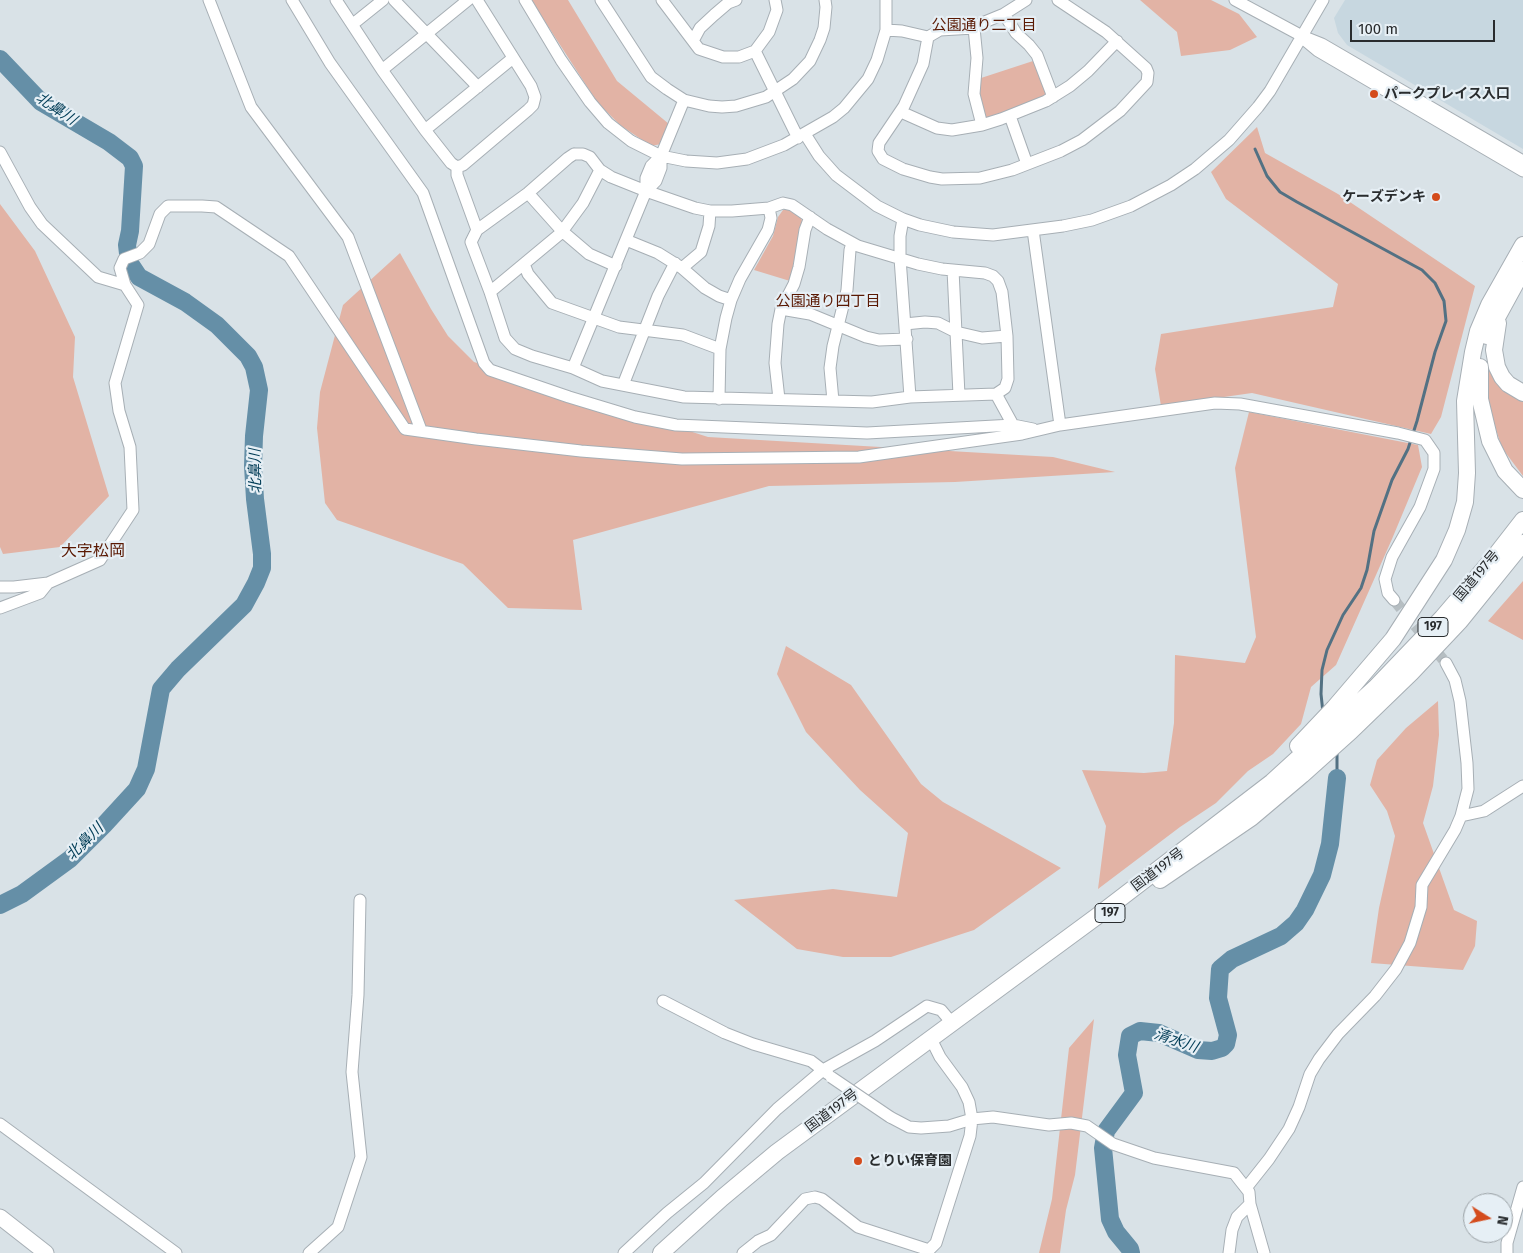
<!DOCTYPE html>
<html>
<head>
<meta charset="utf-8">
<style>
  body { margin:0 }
  #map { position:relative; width:1523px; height:1253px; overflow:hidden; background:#d9e2e7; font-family:"Fira Sans",sans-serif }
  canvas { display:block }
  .north { position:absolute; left:1463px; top:1193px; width:50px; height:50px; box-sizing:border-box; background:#e6eff5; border:1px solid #9aa1a5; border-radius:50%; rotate:100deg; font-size:14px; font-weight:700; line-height:20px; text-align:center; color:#292c2e }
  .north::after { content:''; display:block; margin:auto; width:18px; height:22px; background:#d44c1d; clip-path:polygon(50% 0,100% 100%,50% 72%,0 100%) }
  .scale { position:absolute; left:1350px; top:20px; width:145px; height:22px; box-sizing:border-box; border:2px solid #292c2e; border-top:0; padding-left:6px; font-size:15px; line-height:18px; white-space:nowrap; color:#292c2e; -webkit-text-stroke:4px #e6eff5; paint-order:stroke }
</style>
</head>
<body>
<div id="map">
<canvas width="1523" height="1253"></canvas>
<div class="north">N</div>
<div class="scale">100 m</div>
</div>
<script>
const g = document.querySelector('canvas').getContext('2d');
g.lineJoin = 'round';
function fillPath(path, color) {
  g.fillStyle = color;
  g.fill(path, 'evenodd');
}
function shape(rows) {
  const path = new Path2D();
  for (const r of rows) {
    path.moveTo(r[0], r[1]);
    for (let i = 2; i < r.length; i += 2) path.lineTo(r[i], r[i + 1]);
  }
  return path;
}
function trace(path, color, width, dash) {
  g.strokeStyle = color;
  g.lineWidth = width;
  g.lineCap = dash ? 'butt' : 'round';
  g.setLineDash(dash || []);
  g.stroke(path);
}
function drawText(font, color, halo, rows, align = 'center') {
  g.font = font + ' "Fira Sans","Noto Sans JP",sans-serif';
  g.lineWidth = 4.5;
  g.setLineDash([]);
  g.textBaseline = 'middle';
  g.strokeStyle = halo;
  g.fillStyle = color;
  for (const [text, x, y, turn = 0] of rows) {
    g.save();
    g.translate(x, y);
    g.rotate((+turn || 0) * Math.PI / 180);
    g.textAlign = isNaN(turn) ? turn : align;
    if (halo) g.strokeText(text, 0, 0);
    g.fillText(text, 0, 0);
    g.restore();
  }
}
const built = shape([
  [1345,0,1523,0,1523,149,1347,45,1338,33,1334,18]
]);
const green = shape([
  [531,0,568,0,617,81,669,124,661,144,651,146,620,125,597,102],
  [1140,0,1211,0,1239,14,1257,37,1230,50,1181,56,1177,32],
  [1033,61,1051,96,984,121,977,97,978,79],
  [1257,127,1265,153,1338,194,1475,286,1441,417,1431,434,1252,393,1161,406,1155,369,1161,334,1333,307,1338,284,1226,199,1211,172],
  [0,204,35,251,75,337,73,377,109,496,60,547,3,554,0,547],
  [783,210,790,210,801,218,802,221,790,281,754,270,773,236,778,217],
  [400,253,431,309,448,336,474,362,708,437,1053,457,1115,472,955,482,769,486,573,540,582,610,508,608,463,564,337,520,325,503,317,428,320,392,343,305],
  [1487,361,1507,389,1523,402,1523,476,1502,448,1488,405],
  [1249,412,1418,445,1422,467,1392,539,1336,665,1311,687,1301,724,1273,754,1248,771,1216,803,1180,827,1098,889,1106,826,1082,770,1144,773,1167,771,1174,723,1175,655,1245,663,1256,637,1235,468],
  [1523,581,1523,640,1488,621],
  [786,646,851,685,921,784,943,802,1061,868,974,930,891,957,843,957,797,949,734,900,833,889,897,897,908,833,860,790,806,732,777,674],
  [1438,701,1439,735,1433,786,1423,823,1454,910,1477,921,1475,946,1463,970,1371,963,1379,908,1395,836,1387,811,1370,785,1377,760,1406,728],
  [1094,1019,1075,1175,1066,1210,1060,1253,1039,1253,1052,1199,1069,1048]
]);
const stream = shape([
  [1255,149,1267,176,1280,192,1297,202,1422,270,1435,283,1444,301,1446,321,1435,352,1417,421,1408,449,1392,480,1374,531,1367,570,1361,588,1343,615,1327,650,1322,670,1321,694,1323,713],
  [1337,778,1337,751]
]);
const river = shape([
  [0,59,41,102,109,142,130,158,134,166,130,231,127,245,129,262,139,277,185,302,217,325,248,356,254,367,259,390,254,436,253,466,255,499,262,554,262,568,256,583,244,605,178,669,161,689,146,769,137,789,104,825,70,859,22,894,0,905],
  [1131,1253,1130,1249,1116,1232,1110,1219,1103,1148,1106,1131,1134,1093,1127,1055,1130,1036,1140,1031,1159,1033,1198,1050,1212,1051,1222,1048,1226,1044,1228,1035,1218,998,1220,969,1232,959,1281,936,1296,923,1305,910,1322,875,1330,844,1337,778]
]);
const minorTunnel = shape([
  [1394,600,1446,663]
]);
const minor = shape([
  [209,0,251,107,348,237,421,430],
  [292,0,330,63,423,193,484,363,490,370,569,397,635,417,676,425,867,433,1013,425,1033,429],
  [336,0,382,70,425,130,451,163,457,167,463,165,528,110,533,105,535,97,531,86,477,0],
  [394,0,478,87],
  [525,0,561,60,590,102,608,123,631,141,661,156,686,161,717,163,747,159,784,145,833,117,844,108,868,79,877,60,886,30,886,0],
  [601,0,651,77,667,89,684,100,709,106,722,107,736,106,766,97,793,79,810,61,820,40,824,28,826,7,825,0],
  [662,0,699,49,723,57,739,57,755,51,769,32,777,10,775,0],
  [1026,0,1004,14,982,23,974,28,940,30,928,37,923,64,904,106,879,143,878,151,883,159,903,169,930,177,942,179,980,178,1012,170,1061,151,1082,140,1120,111,1147,82,1148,73,1146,68,1106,32,1058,0],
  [1235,0,1302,36,1322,44,1523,161],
  [1004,14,1016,33,1029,45,1037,55,1053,97],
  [353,24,383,0],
  [974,28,977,58,974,94,982,125],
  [886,30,902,31,928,37],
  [693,41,700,28,714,15,728,3,736,0],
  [1306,41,1318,51,1523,171],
  [755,51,798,138],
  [382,70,468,0],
  [901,112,937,128,952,130,982,125,1001,119,1046,101,1070,86,1088,71,1117,41],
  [1010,116,1027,164],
  [425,130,513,58],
  [805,134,819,156,836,175,877,206,903,219,920,225,953,232,993,235,1063,226,1092,220,1131,206,1171,185,1195,169,1229,140,1258,107,1270,91,1323,0],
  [0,152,30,207,42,224,98,277,125,285],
  [574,154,583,154,590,157,600,170,611,177,646,191,695,208,710,211,732,211,769,208,783,203,792,205,827,229,858,246,918,264,942,269,985,273,993,276,998,281,1002,292,1007,336,1008,379,1005,388,996,394,910,397,872,402,684,397,602,381,573,368,532,356,515,349,505,338,490,292,471,242,477,230,528,193,568,158,574,154],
  [457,167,457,175,477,230],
  [646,191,646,178,651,166,661,156,684,100],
  [528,193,562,231,589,254,616,266],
  [903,219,900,236,900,258,910,397],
  [1033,230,1060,425],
  [626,240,658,253,682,268,705,288,719,296,731,300],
  [524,264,528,274,552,303,619,327,683,335,720,349],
  [682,268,701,252,709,226,710,211],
  [953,270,959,395],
  [490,292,561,233,583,203,600,170],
  [781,309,810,314,866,337,879,340,907,339],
  [905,324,925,322,938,323,956,332,982,338,1007,336],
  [573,368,646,191,656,181,661,168,661,156],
  [623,385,658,296,675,263],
  [996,394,1013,425],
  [719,399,720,349,726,318,731,300,740,279,768,230,771,218,769,208],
  [779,399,775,363,778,324,781,309,794,284,799,267,805,230,810,217],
  [833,401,830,368,833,346,847,290,850,250,852,243],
  [0,587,14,587,48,583,100,560,133,510,130,447,119,411,115,383,138,305,125,285,120,268,124,259,140,253,149,244,160,214,168,206,202,206,216,207,289,256,405,429,476,439,581,451,682,459,859,457,1022,434,1060,425,1215,403,1240,404,1398,433,1425,440,1434,453,1434,469,1420,507,1392,557,1385,579,1388,593,1394,600],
  [0,608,40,593,48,583],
  [1461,816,1484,811,1523,786],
  [663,1001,725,1033,753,1044,811,1061,828,1074],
  [890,1117,909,1127,921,1128,949,1126,972,1119,993,1117,1049,1125,1071,1123,1087,1126,1113,1144,1154,1158,1234,1173,1249,1192,1250,1204,1264,1253],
  [0,1124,176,1253],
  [1246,1188,1269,1159,1289,1129,1299,1107,1310,1074,1319,1059,1338,1034,1375,996,1396,969,1410,943,1421,907,1422,885,1455,830,1461,816,1468,789,1467,763,1460,701,1455,680,1446,663],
  [309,1253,338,1227,361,1157,352,1072,358,995,360,900],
  [624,1253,667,1213,704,1183,777,1109,823,1070,875,1041,927,1006,941,1010,952,1023],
  [743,1253,758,1241,771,1235,805,1199,815,1197,822,1199,858,1227,929,1250,936,1243,970,1136,972,1119,969,1102,962,1087,940,1057,933,1043],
  [1229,1253,1232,1230,1237,1217,1250,1204],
  [1507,1253,1507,1243,1523,1187]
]);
const major = shape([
  [0,1217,46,1253]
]);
const highway = shape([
  [1498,323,1494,350,1497,367,1502,377,1508,384,1523,393],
  [1487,336,1523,270],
  [1480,367,1480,399,1490,441,1505,471,1523,490],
  [1298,746,1334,708,1393,639,1444,560,1457,530,1465,502,1467,473,1465,401,1473,352,1478,331,1489,305,1523,245],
  [1160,880,1251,818,1302,775,1351,731,1411,673,1460,621,1523,543],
  [661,1253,722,1198,777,1152,1096,917,1272,782,1375,688,1442,618,1495,556,1523,520]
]);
const minorBridge = shape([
  [831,1077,890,1117]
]);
const markers = [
  [1374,94,5,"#d44c1d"],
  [1436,197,5,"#d44c1d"],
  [858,1161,5,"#d44c1d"]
];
const shields = [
  [1433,627,30],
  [1110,913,30]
];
const shieldNames = [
  ["197",1433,627],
  ["197",1110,913]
];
const poiNames = [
  ["パークプレイス入口",1384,94],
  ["ケーズデンキ",1426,197,"right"],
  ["とりい保育園",868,1161]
];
const streetNames = [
  ["国道197号",1477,576,-50],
  ["国道197号",1158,870,-37],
  ["国道197号",832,1111,-37]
];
const neighbourhoodNames = [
  ["公園通り二丁目",984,26],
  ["公園通り四丁目",828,302]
];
const waterNames = [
  ["北鼻川",56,109,34],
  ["北鼻川",256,471,-91],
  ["北鼻川",85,842,-45],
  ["清水川",1176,1041,19]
];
const quarterNames = [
  ["大字松岡",93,552]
];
fillPath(built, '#c7d7e0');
fillPath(green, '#e2b3a5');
trace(stream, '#537183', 3);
trace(river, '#658fa7', 18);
trace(minorTunnel, '#b6bec2', 11, [11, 5.5]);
trace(minor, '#a7afb5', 13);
trace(major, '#a7afb5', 17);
trace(highway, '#a7afb5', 18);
trace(minor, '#fff', 11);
trace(major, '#fff', 15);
trace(highway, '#fff', 16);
trace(minorBridge, '#a7afb5', 13, []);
trace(minorBridge, '#fff', 11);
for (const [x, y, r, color] of markers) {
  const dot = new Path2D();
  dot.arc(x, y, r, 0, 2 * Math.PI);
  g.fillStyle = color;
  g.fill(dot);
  trace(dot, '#e6eff5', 2);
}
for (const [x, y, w] of shields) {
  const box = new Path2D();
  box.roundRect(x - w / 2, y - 9.5, w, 19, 4);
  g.fillStyle = '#e6eff5';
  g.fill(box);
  trace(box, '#292c2e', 1);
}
drawText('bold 12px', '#292c2e', null, shieldNames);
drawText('bold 14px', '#292c2e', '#e6eff5', poiNames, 'left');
drawText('14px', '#292c2e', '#e6eff5', streetNames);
drawText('15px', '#5a1903', '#e6eff5', neighbourhoodNames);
drawText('italic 15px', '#003c56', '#e6eff5', waterNames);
drawText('16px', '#5a1903', '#e6eff5', quarterNames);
</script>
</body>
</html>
